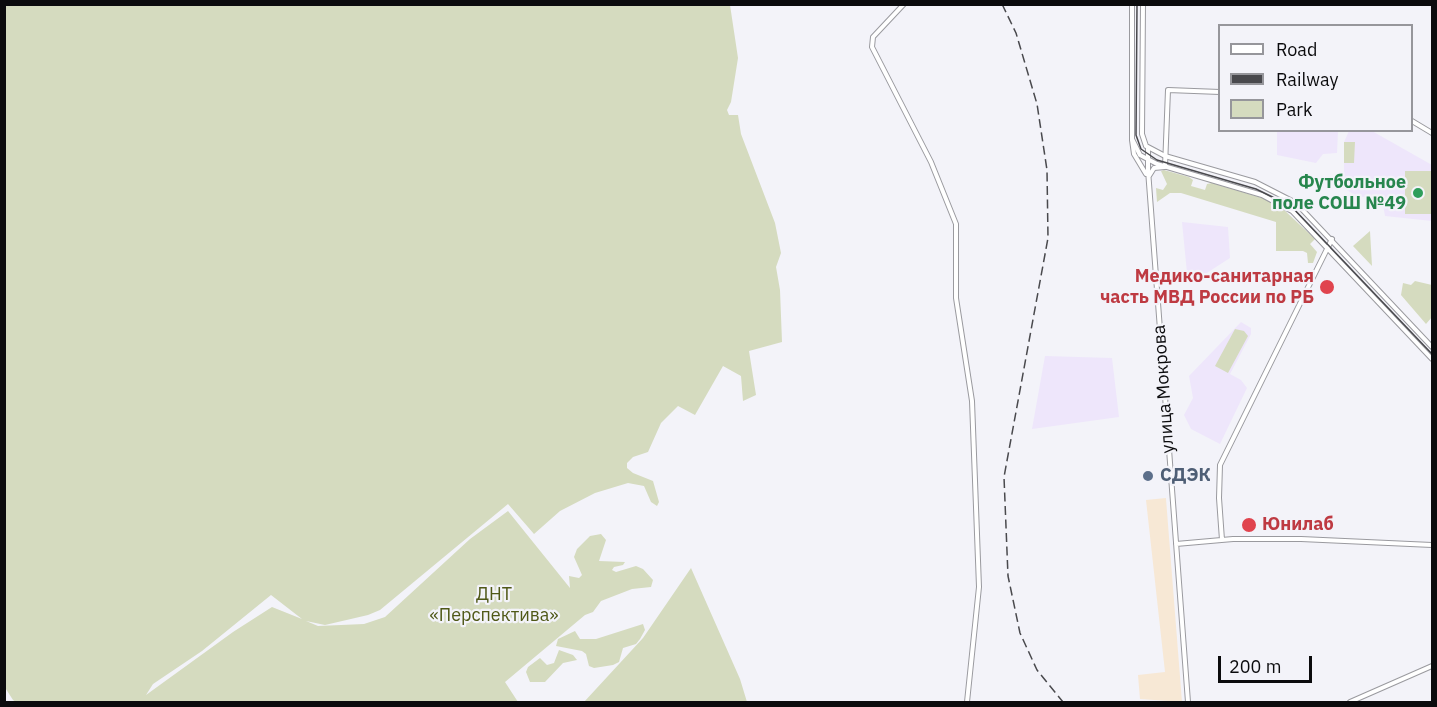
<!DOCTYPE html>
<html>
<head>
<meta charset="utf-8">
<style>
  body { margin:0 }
  #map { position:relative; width:1437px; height:707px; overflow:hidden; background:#f3f3f9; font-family:"IBM Plex Sans",sans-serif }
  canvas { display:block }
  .frame { position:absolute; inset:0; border:6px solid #0b0b0d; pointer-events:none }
  .legend { position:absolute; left:1218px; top:24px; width:195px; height:108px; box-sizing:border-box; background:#f3f3f9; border:2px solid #96969b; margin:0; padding:8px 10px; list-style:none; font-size:18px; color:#0b0b0d }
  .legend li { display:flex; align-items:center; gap:12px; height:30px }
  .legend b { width:30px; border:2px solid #96969b }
  .scale { position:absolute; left:1218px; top:656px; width:94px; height:27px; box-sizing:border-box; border:3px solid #0b0b0d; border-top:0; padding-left:8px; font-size:18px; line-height:21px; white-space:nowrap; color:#0b0b0d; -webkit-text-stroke:4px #f3f3f9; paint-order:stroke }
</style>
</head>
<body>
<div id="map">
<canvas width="1437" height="707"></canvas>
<div class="frame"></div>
<ul class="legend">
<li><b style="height:8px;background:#fff"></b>Road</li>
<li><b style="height:8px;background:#49494d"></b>Railway</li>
<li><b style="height:16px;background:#d5dbbf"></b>Park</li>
</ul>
<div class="scale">200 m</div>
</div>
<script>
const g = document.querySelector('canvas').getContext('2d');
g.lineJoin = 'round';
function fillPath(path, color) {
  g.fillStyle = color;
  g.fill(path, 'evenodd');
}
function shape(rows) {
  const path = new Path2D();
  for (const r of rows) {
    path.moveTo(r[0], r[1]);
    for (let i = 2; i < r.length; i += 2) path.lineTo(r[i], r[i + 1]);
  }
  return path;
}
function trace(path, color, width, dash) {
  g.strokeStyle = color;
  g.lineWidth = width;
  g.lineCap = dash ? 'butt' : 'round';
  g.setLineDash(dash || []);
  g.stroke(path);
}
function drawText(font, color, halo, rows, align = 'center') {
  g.font = font + ' "IBM Plex Sans",sans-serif';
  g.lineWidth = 4.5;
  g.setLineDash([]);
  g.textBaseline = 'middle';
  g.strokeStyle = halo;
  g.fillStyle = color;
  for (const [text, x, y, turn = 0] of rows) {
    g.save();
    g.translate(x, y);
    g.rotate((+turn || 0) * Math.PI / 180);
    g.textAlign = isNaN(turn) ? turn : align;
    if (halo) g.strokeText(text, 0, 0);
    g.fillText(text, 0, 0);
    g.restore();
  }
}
const commercial = shape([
  [1166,498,1166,499,1182,702,1140,699,1138,675,1165,672,1146,500]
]);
const education = shape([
  [1277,131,1338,131,1337,153,1323,154,1316,163,1277,155],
  [1349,131,1372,131,1432,165,1432,221,1385,216,1382,199,1356,196,1344,188,1344,142],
  [1182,222,1228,227,1230,258,1199,278,1187,273],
  [1241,322,1251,328,1251,334,1230,374,1241,380,1247,388,1220,444,1191,429,1184,415,1193,398,1189,376],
  [1045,356,1112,358,1119,417,1032,429]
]);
const green = shape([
  [4,5,730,5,738,58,731,102,727,110,729,115,738,115,741,134,775,223,781,253,776,267,780,290,782,342,749,351,756,395,743,401,741,376,723,366,695,415,678,406,661,423,648,452,633,457,627,463,627,468,633,473,653,481,659,502,657,506,651,502,644,486,628,483,595,493,560,511,534,534,508,504,380,610,368,615,325,625,306,621,318,626,364,624,385,617,470,539,508,511,570,588,569,576,579,578,582,575,574,557,577,549,590,536,601,534,606,540,599,561,625,562,623,565,614,567,612,570,616,572,636,566,643,569,653,580,651,587,632,589,601,601,593,612,585,615,505,682,518,702,16,702,13,700,4,686],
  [271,595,302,619,272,607,233,632,146,695,153,684,202,651],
  [1344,142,1355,142,1354,163,1344,163],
  [1164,170,1189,177,1193,180,1191,186,1205,190,1207,184,1212,183,1262,198,1282,208,1315,239,1310,244,1317,252,1313,263,1308,263,1307,253,1303,251,1276,251,1276,222,1181,193,1170,193,1157,202,1156,188,1163,190,1167,184,1161,171],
  [1405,171,1432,171,1431,214,1405,214],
  [1370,231,1372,266,1353,246],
  [1415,281,1432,285,1432,317,1426,324,1401,295,1403,283,1411,285],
  [1235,329,1244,331,1248,336,1228,373,1215,366],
  [691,568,740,679,747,702,584,702,643,638],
  [643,624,645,630,640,639,636,644,623,648,619,662,613,665,594,668,589,666,586,654,582,651,556,646,558,639,575,631,580,639,596,639],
  [559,650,573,655,577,660,563,663,545,682,530,682,526,672,528,667,540,658,547,665,554,663]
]);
const secondary = shape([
  [904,4,873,37,872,47,931,162,956,224,956,298,972,401,979,587,967,702],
  [1412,121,1432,133],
  [1132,140,1134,154,1146,174],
  [1148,148,1148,170,1188,702],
  [1149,176,1154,168,1165,167,1168,90,1220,92],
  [1222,540,1219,498,1220,465,1332,239],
  [1176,544,1233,539,1301,539,1432,545],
  [1350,702,1432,666]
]);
const primary = shape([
  [1132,4,1132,139,1140,155,1157,164,1262,195,1292,211,1432,359],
  [1143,4,1142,134,1146,146,1165,156,1255,182,1296,203,1432,347]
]);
const tram = shape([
  [1137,4,1136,135,1141,149,1157,160,1256,189,1291,206,1432,354]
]);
const rail = shape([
  [1002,4,1016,33,1037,104,1047,170,1048,238,1004,477,1008,576,1020,633,1037,670,1063,702]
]);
const markers = [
  [1418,193,6,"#2e9e5b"],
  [1327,287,8,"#e0444e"],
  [1148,476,6,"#5c6f8a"],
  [1249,525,8,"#e0444e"]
];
const leisureNames = [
  ["Футбольное",1406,183],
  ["поле СОШ №49",1406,204]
];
const healthNames = [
  ["Медико-санитарная",1314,277],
  ["часть МВД России по РБ",1314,298],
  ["Юнилаб",1262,525,"left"]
];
const streetNames = [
  ["улица Мокрова",1164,389,-94]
];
const serviceNames = [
  ["СДЭК",1160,476]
];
const parkNames = [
  ["ДНТ",494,595],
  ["«Перспектива»",494,616]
];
fillPath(commercial, '#f7e8d5');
fillPath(education, '#eee6fb');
fillPath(green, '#d5dbbf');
trace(secondary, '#9a9a9f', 6);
trace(primary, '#9a9a9f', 6);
trace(secondary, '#fff', 4);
trace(primary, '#fff', 4);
trace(tram, '#49494d', 1.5);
trace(rail, '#49494d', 1.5, [9, 4.5]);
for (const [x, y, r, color] of markers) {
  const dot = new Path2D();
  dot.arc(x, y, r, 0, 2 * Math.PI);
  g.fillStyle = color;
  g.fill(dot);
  trace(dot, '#f3f3f9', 2);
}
drawText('bold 18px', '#27864d', '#f3f3f9', leisureNames, 'right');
drawText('bold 18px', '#be3a42', '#f3f3f9', healthNames, 'right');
drawText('18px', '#0b0b0d', '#f3f3f9', streetNames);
drawText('bold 18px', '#4e5e75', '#f3f3f9', serviceNames, 'left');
drawText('18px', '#4f5817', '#f3f3f9', parkNames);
</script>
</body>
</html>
